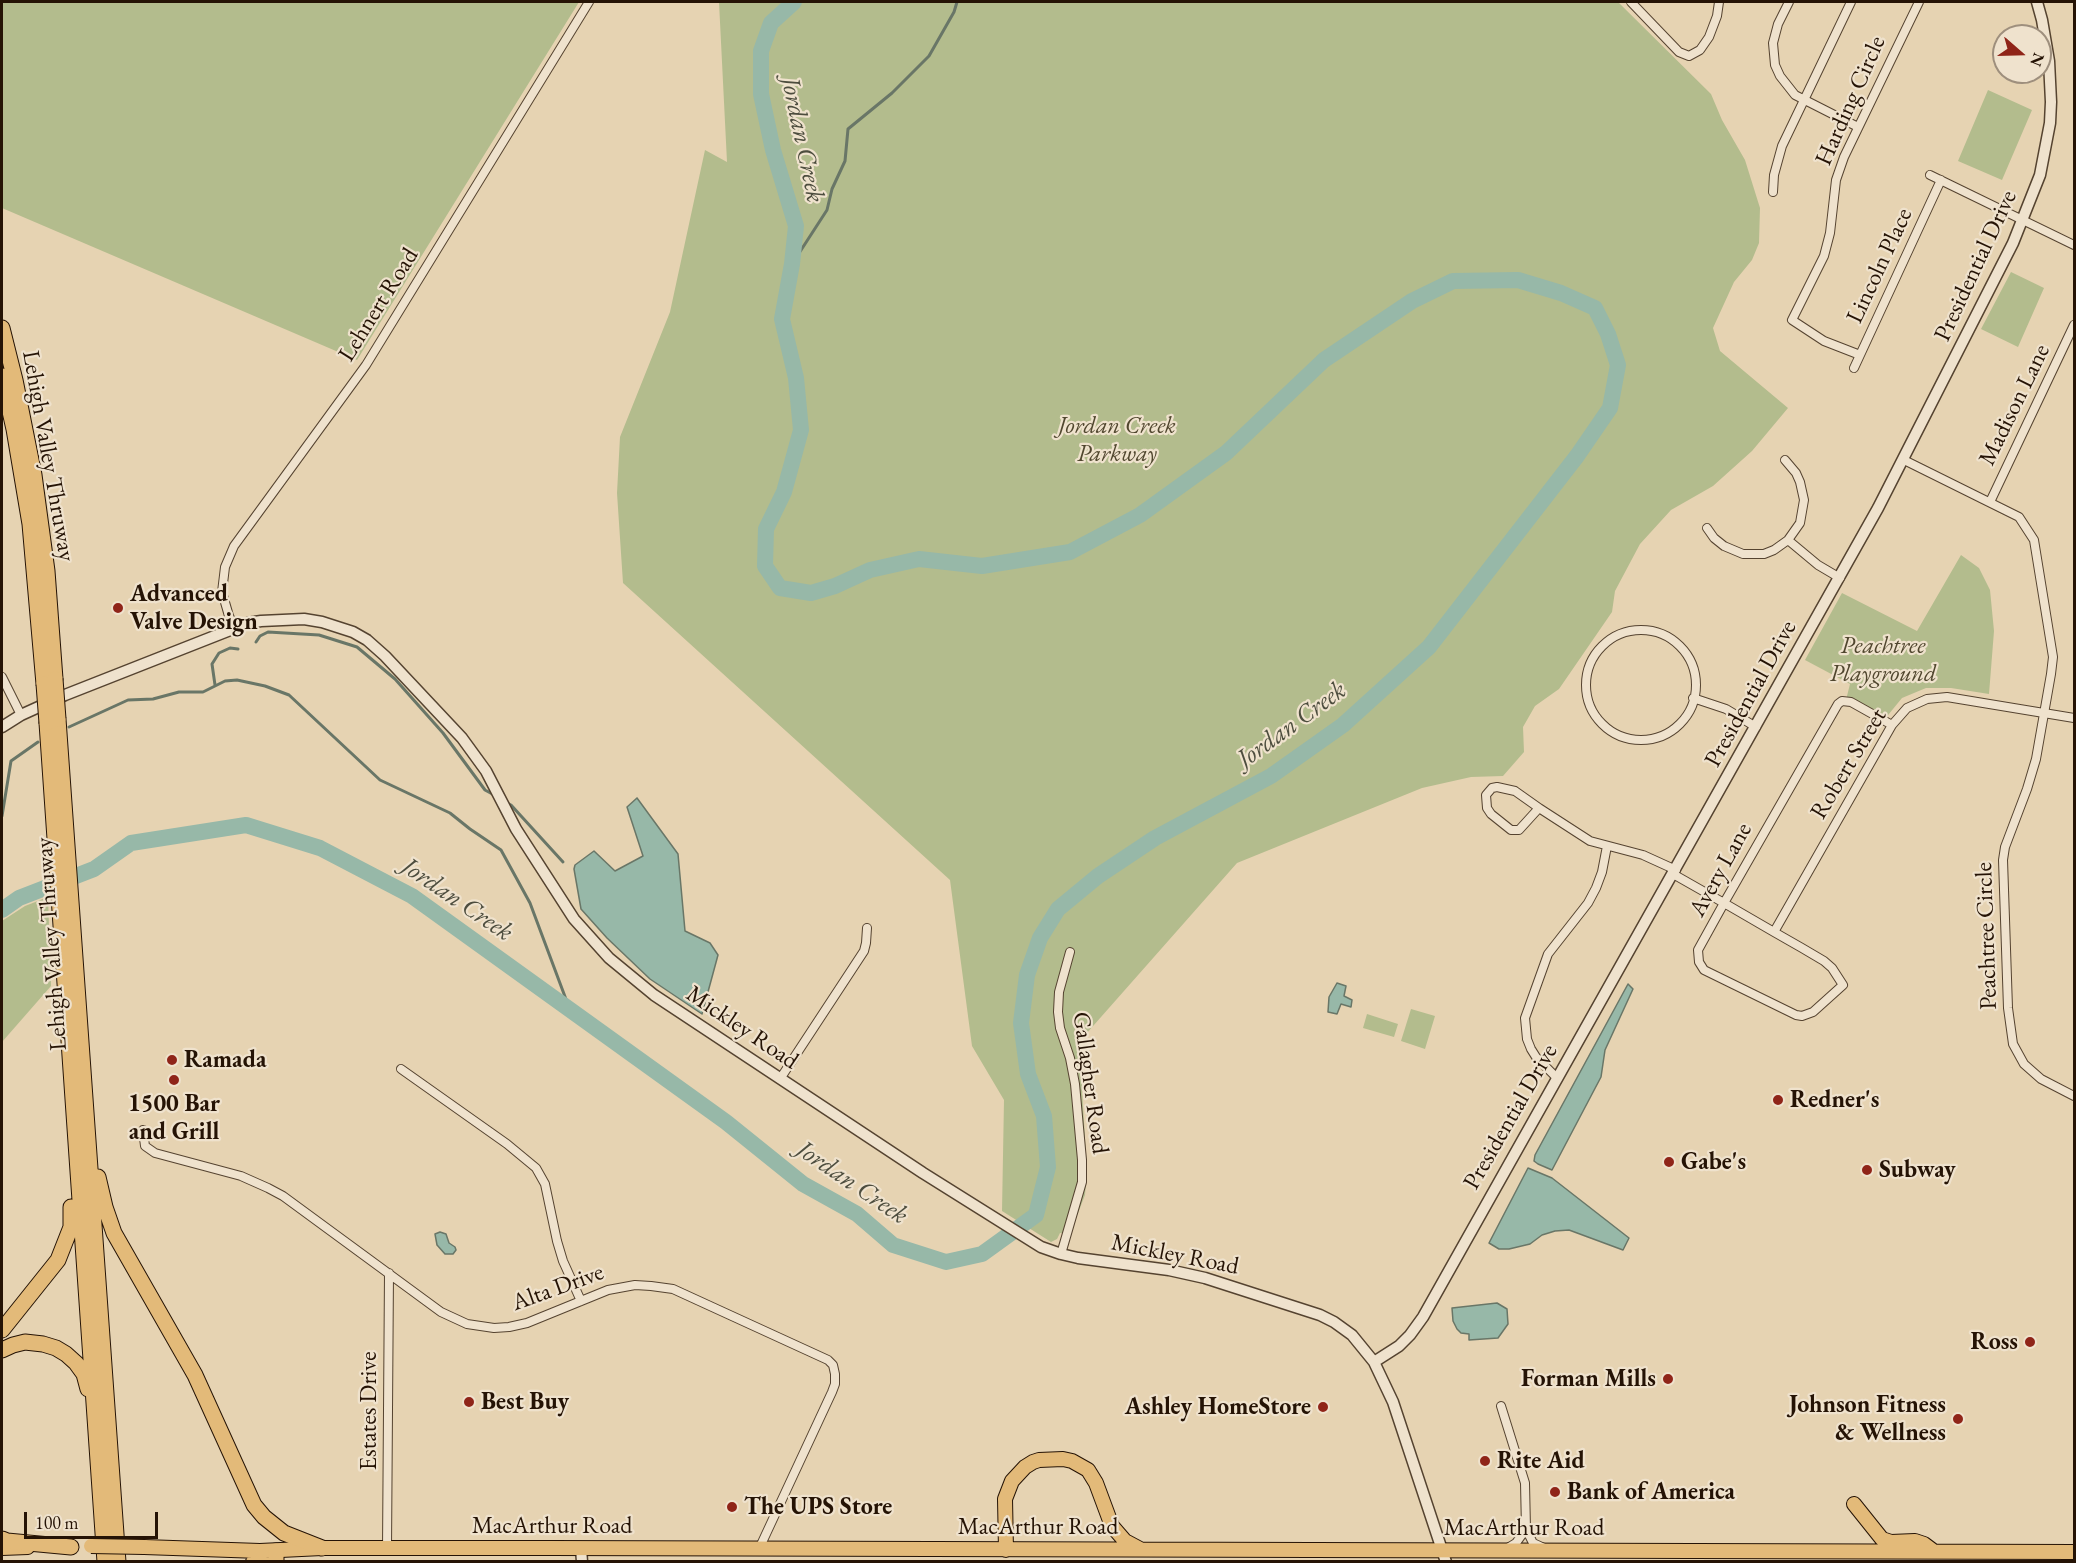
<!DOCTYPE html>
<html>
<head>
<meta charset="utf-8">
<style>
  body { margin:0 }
  #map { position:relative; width:2076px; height:1563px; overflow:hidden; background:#e6d3b2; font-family:"EB Garamond",serif }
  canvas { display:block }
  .frame { position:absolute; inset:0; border:3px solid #251305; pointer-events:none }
  .north { position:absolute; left:1992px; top:24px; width:60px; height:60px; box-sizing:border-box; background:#efe2cd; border:2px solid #9e8f7d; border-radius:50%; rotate:110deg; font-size:16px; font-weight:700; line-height:24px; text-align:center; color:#251305 }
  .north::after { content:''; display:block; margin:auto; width:21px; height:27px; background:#8f2418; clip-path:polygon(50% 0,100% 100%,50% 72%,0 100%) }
  .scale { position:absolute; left:24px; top:1512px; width:134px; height:27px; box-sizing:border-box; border:3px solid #251305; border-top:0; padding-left:8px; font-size:18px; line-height:21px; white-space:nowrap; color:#251305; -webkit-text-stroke:4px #efe2cd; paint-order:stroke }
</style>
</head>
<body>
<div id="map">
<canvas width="2076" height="1563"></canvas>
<div class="frame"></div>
<div class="north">N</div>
<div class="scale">100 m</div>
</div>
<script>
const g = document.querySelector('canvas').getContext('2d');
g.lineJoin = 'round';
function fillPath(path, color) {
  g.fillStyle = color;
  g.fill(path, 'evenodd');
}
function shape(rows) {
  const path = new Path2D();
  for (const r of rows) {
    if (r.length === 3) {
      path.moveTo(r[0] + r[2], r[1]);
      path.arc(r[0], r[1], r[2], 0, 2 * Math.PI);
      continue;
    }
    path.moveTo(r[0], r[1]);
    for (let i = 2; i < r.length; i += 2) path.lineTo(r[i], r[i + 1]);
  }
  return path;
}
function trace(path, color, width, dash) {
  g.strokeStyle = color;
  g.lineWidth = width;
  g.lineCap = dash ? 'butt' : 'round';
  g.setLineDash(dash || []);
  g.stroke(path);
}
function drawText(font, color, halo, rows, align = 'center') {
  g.font = font + ' "EB Garamond",serif';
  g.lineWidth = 4.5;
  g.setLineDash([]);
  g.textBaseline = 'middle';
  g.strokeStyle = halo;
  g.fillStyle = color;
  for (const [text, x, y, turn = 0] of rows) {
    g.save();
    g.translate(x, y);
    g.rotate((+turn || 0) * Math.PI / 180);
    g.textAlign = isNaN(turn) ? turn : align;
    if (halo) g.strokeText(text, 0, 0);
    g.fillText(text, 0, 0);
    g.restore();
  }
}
const green = shape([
  [2,2,579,2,357,360,2,208],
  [719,2,1618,2,1711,94,1722,120,1745,160,1760,208,1759,243,1752,260,1734,282,1713,328,1720,351,1788,408,1752,451,1713,486,1671,510,1640,544,1615,591,1612,612,1559,689,1535,706,1523,727,1524,752,1503,776,1471,777,1422,788,1237,863,1086,1034,1082,1089,1087,1171,1085,1195,1070,1234,1060,1233,1057,1239,1051,1242,1002,1211,1004,1100,972,1046,950,880,623,583,617,493,620,437,670,312,705,150,727,162],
  [1988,90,2032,110,2002,180,1958,161],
  [2011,272,2044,288,2018,347,1981,329],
  [1961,555,1979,568,1990,590,1994,631,1989,694,1951,688,1926,688,1902,698,1884,720,1846,700,1850,684,1805,660,1842,593,1917,631],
  [48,897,51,986,2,1042,2,921,25,906],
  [1411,1009,1435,1016,1425,1049,1401,1041],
  [1367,1014,1398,1024,1394,1037,1363,1028]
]);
const water = shape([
  [637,798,678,854,685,931,710,943,718,955,702,1014,650,979,607,938,581,909,574,869,575,865,594,851,615,871,643,856,627,807,637,798],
  [1337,983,1346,986,1344,996,1352,1000,1351,1007,1341,1004,1337,1014,1328,1012,1329,997,1337,983],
  [1628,984,1633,989,1605,1050,1601,1077,1552,1170,1538,1164,1534,1161,1535,1155,1628,984],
  [1528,1168,1552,1178,1629,1238,1623,1250,1569,1230,1555,1231,1542,1235,1530,1244,1509,1249,1499,1249,1489,1243,1528,1168],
  [440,1232,446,1234,449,1243,455,1247,456,1250,453,1254,445,1254,437,1245,435,1234,440,1232],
  [1497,1303,1507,1309,1508,1324,1498,1338,1469,1340,1469,1334,1461,1333,1457,1329,1453,1321,1452,1308,1497,1303]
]);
const stream = shape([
  [792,264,827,210,832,189,845,161,848,129,892,93,929,56,954,12,957,2],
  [256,642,260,636,268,632,319,635,357,647,395,679,443,733,485,790,496,796],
  [215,685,212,664,219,653,230,648,238,649],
  [69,727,128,700,153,699,179,692,203,692,225,681,237,680,265,686,289,695,380,780,450,813,470,829,501,850,530,903,570,1010],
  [507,803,511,805,563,862],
  [2,816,11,761,38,742]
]);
const river = shape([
  [2,910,19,898,94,869,131,843,246,825,320,848,412,896,726,1122,803,1184,857,1214,893,1245,946,1262,982,1254,1036,1215,1048,1167,1044,1116,1028,1074,1021,1023,1027,975,1040,938,1058,909,1098,876,1155,838,1271,776,1343,725,1429,647,1577,456,1610,408,1618,365,1608,334,1595,308,1561,293,1518,280,1453,281,1412,301,1324,360,1226,453,1140,515,1070,552,982,566,919,559,870,570,835,586,811,593,780,588,765,566,766,529,784,492,801,430,796,378,782,319,792,264,796,226,773,150,761,94,761,51,771,23,794,2]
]);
const minor = shape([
  [1631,2,1679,52,1689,56,1700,50,1709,37,1717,16,1719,2],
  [1789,2,1778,24,1773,43,1775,65,1780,76,1795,95,1858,127],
  [1930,175,2074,245],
  [1773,192,1774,175,1782,146,1851,2],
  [1860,355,1824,341,1792,320,1824,256,1830,233,1836,180,1844,157,1919,2],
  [1854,368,1941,180],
  [1904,460,2019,517,2034,540,2053,657,2051,674,2036,759,2027,789,2005,847,2003,860,2008,1008,2013,1044,2024,1064,2041,1079,2074,1096],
  [1990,502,2074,325],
  [1707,528,1714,538,1724,546,1743,554,1764,554,1774,550,1788,540,1800,523,1804,500,1800,482,1796,473,1785,460],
  [1788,540,1818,565,1840,578],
  [235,628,229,616,222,592,225,567,234,546,366,365,589,2],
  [1641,685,55],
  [2,677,21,715],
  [1693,698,1726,709,1756,727],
  [1497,787,1515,791,1539,808,1519,830,1511,830,1491,814,1487,808,1486,795,1492,788,1497,787],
  [1539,808,1590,841,1643,855,1676,870],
  [1673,874,1724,903,1774,932,1802,948,1824,961,1832,968,1843,985,1813,1012,1802,1016,1796,1015,1704,970,1699,962,1698,950,1724,903,1838,704,1842,701,1851,702,1892,725],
  [1774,932,1892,725,1907,708,1927,699,1947,697,2074,718],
  [401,1069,507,1144,536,1168,545,1184,557,1241,563,1261,581,1301],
  [1557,1078,1536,1057,1531,1049,1527,1039,1525,1018,1548,954,1588,903,1596,888,1602,872,1607,846],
  [780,1079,864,951,866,943,867,928],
  [143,1130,145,1146,155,1153,241,1176,268,1188,283,1196,441,1312,467,1324,494,1328,509,1327,527,1323,608,1290,635,1285,651,1286,673,1289,828,1360,833,1365,835,1374,835,1384,832,1392,759,1549],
  [1061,1254,1082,1182,1082,1160,1075,1084,1070,1058,1060,1028,1058,1012,1059,992,1070,952],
  [1501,1406,1525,1483,1526,1529,1533,1543,1544,1548],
  [387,1548,389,1273],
  [1506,1549,1516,1543,1526,1529]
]);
const tertiary = shape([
  [2,727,21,715,65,695,248,623,261,621,304,619,322,622,353,632,367,640,385,656,462,738,486,771,516,829,574,919,609,958,654,995,923,1173,1041,1247,1061,1254,1078,1258,1169,1270,1205,1278,1320,1315,1334,1322,1352,1335,1374,1362,1393,1402,1446,1562],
  [1374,1362,1399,1346,1410,1335,1423,1317,1878,508,2013,243,2040,175,2050,123,2051,102,2049,61,2042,20,2037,2],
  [581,1548,582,1562]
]);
const primary = shape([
  [2,1549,28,1548]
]);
const trunk = shape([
  [1854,1504,1882,1539,1891,1542,1915,1541,1924,1544,1932,1550],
  [144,1547,260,1551,322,1548,551,1548,2074,1552],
  [1006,1550,1005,1499,1012,1481,1025,1467,1033,1462,1039,1460,1063,1459,1072,1461,1088,1470,1096,1483,1112,1526,1125,1541,1140,1549],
  [253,1562,265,1562]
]);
const motorway = shape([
  [2,328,15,380,34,475,47,571,55,679],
  [2,376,14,429,30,524,44,684],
  [58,719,118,1562],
  [47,723,105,1562],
  [98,1177,105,1207,114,1233,195,1375,254,1505,264,1517,284,1533,322,1548],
  [2,1330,58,1260,71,1227,71,1207],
  [2,1350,13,1345,25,1342,43,1344,56,1348,66,1354,76,1363,84,1374,88,1389],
  [2,1539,7,1541,71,1547],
  [276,1551,276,1562]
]);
const trunkBridge = shape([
  [91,1546,144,1547]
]);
const motorwayBridge = shape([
  [55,679,58,719],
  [44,684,47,723]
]);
const markers = [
  [118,608,6,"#8f2418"],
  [172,1060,6,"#8f2418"],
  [174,1080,6,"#8f2418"],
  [1778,1100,6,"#8f2418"],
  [1669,1162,6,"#8f2418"],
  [1867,1170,6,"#8f2418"],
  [2030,1342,6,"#8f2418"],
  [1668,1379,6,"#8f2418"],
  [469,1402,6,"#8f2418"],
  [1323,1407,6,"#8f2418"],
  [1958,1419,6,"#8f2418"],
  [1485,1461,6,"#8f2418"],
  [1555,1492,6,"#8f2418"],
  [732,1507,6,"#8f2418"]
];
const streetNames = [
  ["Harding Circle",1851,101,-66],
  ["Lincoln Place",1880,266,-65],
  ["Presidential Drive",1976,266,-65],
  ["Lehnert Road",379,305,-58],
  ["Madison Lane",2015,405,-64],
  ["Lehigh Valley Thruway",48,456,80],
  ["Presidential Drive",1751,694,-61],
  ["Robert Street",1849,764,-59],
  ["Avery Lane",1721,870,-61],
  ["Peachtree Circle",1987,936,-92],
  ["Lehigh Valley Thruway",52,944,-94],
  ["Mickley Road",742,1028,34],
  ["Gallagher Road",1090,1083,82],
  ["Presidential Drive",1511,1117,-60],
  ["Mickley Road",1175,1255,11],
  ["Alta Drive",558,1288,-20],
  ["Estates Drive",369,1411,-90],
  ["MacArthur Road",552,1526],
  ["MacArthur Road",1038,1527],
  ["MacArthur Road",1524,1528]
];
const parkNames = [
  ["Jordan Creek",1117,426],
  ["Parkway",1117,454],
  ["Peachtree",1883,646],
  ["Playground",1883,674]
];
const poiNames = [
  ["Advanced",130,594],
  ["Valve Design",130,622],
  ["Ramada",184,1060],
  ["Redner's",1790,1100],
  ["1500 Bar",174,1104,"center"],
  ["and Grill",174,1132,"center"],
  ["Gabe's",1681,1162],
  ["Subway",1879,1170],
  ["Ross",2018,1342,"right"],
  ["Forman Mills",1656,1379,"right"],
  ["Best Buy",481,1402],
  ["Johnson Fitness",1946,1405,"right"],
  ["& Wellness",1946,1433,"right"],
  ["Ashley HomeStore",1311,1407,"right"],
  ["Rite Aid",1497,1461],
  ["Bank of America",1567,1492],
  ["The UPS Store",744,1507]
];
const waterNames = [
  ["Jordan Creek",802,140,78],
  ["Jordan Creek",1292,725,-36],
  ["Jordan Creek",457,900,34],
  ["Jordan Creek",852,1183,34]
];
fillPath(green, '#b3bc8d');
fillPath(water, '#97b8a8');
trace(water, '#697667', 1.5);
trace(stream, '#697667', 3);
trace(river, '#97b8a8', 16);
trace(minor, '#554330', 10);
trace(tertiary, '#554330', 13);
trace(primary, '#251305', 14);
trace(trunk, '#251305', 16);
trace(motorway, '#251305', 17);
trace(minor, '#efe2cd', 8);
trace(tertiary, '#efe2cd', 10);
trace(primary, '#e3ba79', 12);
trace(trunk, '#e3ba79', 14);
trace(motorway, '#e3ba79', 15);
trace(trunkBridge, '#251305', 16, []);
trace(motorwayBridge, '#251305', 17, []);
trace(trunkBridge, '#e3ba79', 14);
trace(motorwayBridge, '#e3ba79', 15);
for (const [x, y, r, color] of markers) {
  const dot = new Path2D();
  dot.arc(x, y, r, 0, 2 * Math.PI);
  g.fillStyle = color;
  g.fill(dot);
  trace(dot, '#efe2cd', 2);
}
drawText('24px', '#251305', '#efe2cd', streetNames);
drawText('italic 24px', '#50462e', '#efe2cd', parkNames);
drawText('bold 24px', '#251305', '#efe2cd', poiNames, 'left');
drawText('italic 26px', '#4d4d3e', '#efe2cd', waterNames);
</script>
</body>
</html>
